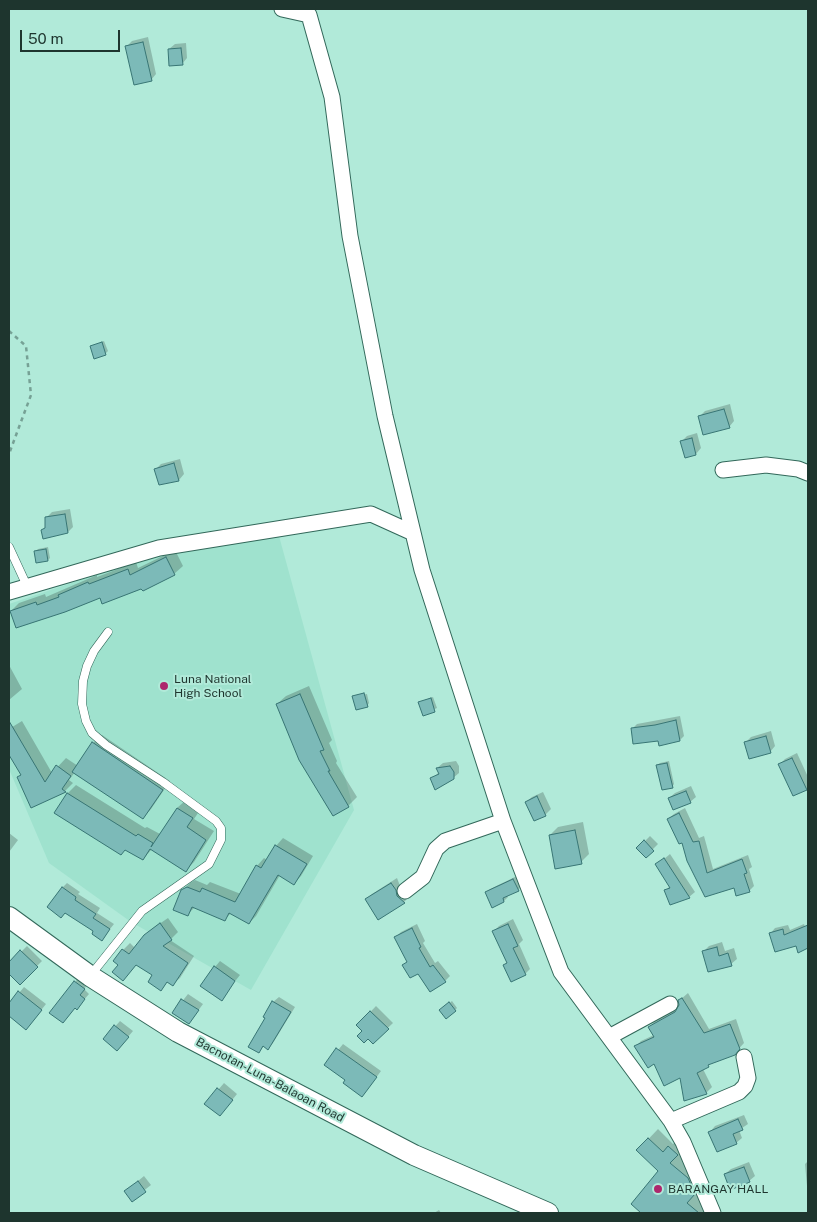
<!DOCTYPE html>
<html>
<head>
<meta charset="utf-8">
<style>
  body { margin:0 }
  #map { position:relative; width:817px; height:1222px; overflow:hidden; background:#b1ead9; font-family:"Public Sans",sans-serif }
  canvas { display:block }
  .frame { position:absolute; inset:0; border:10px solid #1e352e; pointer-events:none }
  .scale { position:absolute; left:20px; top:30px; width:100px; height:22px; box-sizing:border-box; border:2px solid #1e352e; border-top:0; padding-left:6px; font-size:15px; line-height:18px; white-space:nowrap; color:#1e352e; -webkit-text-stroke:4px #b1ead9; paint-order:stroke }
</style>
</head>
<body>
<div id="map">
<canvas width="817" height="1222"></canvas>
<div class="frame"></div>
<div class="scale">50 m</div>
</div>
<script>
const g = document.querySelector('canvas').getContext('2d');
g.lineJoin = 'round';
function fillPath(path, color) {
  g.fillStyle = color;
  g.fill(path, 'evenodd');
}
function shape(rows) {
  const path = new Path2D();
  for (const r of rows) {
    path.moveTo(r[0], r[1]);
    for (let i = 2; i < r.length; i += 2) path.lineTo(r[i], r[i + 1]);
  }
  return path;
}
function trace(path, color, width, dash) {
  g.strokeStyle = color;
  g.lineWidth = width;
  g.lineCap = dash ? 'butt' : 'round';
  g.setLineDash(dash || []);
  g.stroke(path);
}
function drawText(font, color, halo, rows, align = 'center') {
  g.font = font + ' "Public Sans",sans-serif';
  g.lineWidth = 4;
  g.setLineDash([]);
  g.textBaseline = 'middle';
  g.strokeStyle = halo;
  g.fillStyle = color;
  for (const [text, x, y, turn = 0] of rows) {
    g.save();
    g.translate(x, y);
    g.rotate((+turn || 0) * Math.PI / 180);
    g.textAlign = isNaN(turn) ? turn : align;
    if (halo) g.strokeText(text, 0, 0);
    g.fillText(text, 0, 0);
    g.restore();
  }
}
const built = shape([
  [279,536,354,810,251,990,131,922,49,863,9,769,9,604,158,554]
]);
const shadow = shape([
  [148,37,156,74,151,80,127,46,132,41],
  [186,43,187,58,182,64,169,49,175,44],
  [104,341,108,351,106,353,92,347],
  [730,404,734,421,729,427,699,417,705,411],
  [697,433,701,448,696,454,686,456,682,441,687,436],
  [180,459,184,474,179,480,160,483,155,470,161,464],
  [70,509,73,527,68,532,42,531,47,526,47,517,52,512],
  [48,547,50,558,48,560,36,551,38,549],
  [175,550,183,566,174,574,142,587,101,596,11,611,19,603,45,594,46,597,97,575,97,577,136,562,138,568],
  [9,665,22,689,9,700],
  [309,686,332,740,329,743,337,761,336,763,357,797,348,806,333,814,277,704,286,696],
  [367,694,369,703,367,706,354,696],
  [433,697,437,708,423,714,420,702],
  [680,716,684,736,680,740,659,739,632,729,637,724],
  [22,721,52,773,66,758,78,766,93,743,102,735,170,781,151,809,143,818,75,772,69,780,73,783,65,791,32,806,18,777,22,774,9,753,9,729],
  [771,731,775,746,770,752,746,742,751,737],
  [797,753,808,777,808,787,806,789,780,764,785,759],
  [456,761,459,766,459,773,453,778,432,779,439,772,437,768,443,763],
  [669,761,674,784,672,787,657,765,660,763],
  [76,785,145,828,147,827,160,834,177,808,186,800,200,810,194,819,214,831,194,862,186,870,152,849,143,859,56,813,68,793],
  [691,786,696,797,690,802,669,798,675,793],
  [543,792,551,809,545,815,534,820,526,802,532,797],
  [685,808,699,838,704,836,713,869,748,855,752,867,749,869,754,886,749,891,735,886,706,896,683,841,668,819,674,814],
  [583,822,589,854,581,862,550,835,558,827],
  [9,833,18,840,9,852],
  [650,836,658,844,646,856,638,848],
  [283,838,313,856,301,876,294,883,280,875,256,916,249,923,231,913,225,919,195,907,187,915,182,891,190,883,195,880,207,885,210,882,241,894,257,866,264,858,267,860,276,846],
  [670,854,695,892,689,897,666,890,670,886,657,865],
  [517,876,522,886,518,890,507,895,508,897,504,901,486,893,490,889],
  [397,878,402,891,409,897,404,902,367,899,372,894],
  [67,883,80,892,78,894,100,908,97,913,114,924,102,939,62,888],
  [168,918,178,932,170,940,194,956,180,978,173,984,168,981,161,989,154,975,137,964,123,980,120,964,123,950,130,943,135,948,152,929],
  [513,919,523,940,519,944,530,969,525,974,504,965,508,962,494,931,499,926],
  [417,924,425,941,423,943,435,963,438,961,450,976,445,981,404,965,408,961,396,937,401,932],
  [804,924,808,934,808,947,799,951,796,944,770,934,775,928,788,925,790,930],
  [722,942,725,951,734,948,737,959,731,964,704,951,709,946],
  [27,946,42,961,20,983,9,972,9,964],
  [220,961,240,975,221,999,215,967],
  [80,976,89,983,84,989,89,994,77,1008,75,982],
  [24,987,46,1004,31,1023,9,1016,9,1005],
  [688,993,709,1029,736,1019,744,1043,734,1054,713,1062,703,1069,712,1087,706,1093,655,1062,636,1046,641,1041,654,1035,649,1027,654,1022,678,1009,681,1005,680,1000],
  [188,994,203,1004,189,1023,173,1013],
  [279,997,295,1007,273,1043,268,1048,264,1046,259,1052,267,1018,273,1002],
  [452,1001,457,1008,455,1010,443,1008],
  [376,1006,393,1023,373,1042,358,1025],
  [120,1021,133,1031,122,1044,104,1039],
  [343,1044,381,1071,367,1090,347,1080,326,1065],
  [224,1083,237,1094,220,1115,206,1104],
  [744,1115,748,1124,739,1130,742,1138,736,1143,710,1132,715,1126],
  [658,1129,673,1144,679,1138,686,1145,679,1153,697,1169,704,1184,696,1193,710,1206,704,1213,643,1213,633,1204,659,1171,638,1150],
  [808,1161,808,1185,807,1186,805,1164],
  [749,1162,755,1176,749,1181,725,1174,731,1169],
  [144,1176,151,1185,132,1200,126,1191],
  [439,1210,441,1213,434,1213]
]);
const building = shape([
  [143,42,152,81,134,85,125,46,143,42],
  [181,48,183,65,169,66,168,49,181,48],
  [102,342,106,355,94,359,90,346,102,342],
  [724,409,730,428,703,435,698,416,724,409],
  [692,438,696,455,685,458,680,441,692,438],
  [174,463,179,481,159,485,154,469,174,463],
  [65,514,68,533,43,539,41,530,45,528,45,517,65,514],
  [46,549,48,561,36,563,34,551,46,549],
  [166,557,175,575,143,591,141,589,102,604,100,598,65,612,16,628,10,611,36,602,37,605,59,597,58,595,88,582,89,584,128,569,130,575,166,557],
  [364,693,368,707,356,710,352,696,364,693],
  [300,694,324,750,320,751,330,771,328,771,349,807,333,816,299,760,276,704,300,694],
  [431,698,435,712,423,716,418,702,431,698],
  [676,720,680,741,659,746,658,741,633,744,631,728,655,725,676,720],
  [9,721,45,782,56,765,71,776,62,789,66,792,31,808,17,777,21,775,9,755,9,721],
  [766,736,771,753,749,759,744,742,766,736],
  [92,742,163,790,143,819,72,772,92,742],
  [792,758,807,790,793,796,778,764,792,758],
  [667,763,673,788,662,790,656,765,667,763],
  [450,766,454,772,454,779,435,790,430,778,439,774,436,768,450,766],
  [686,791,691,803,673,810,668,798,686,791],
  [67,793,136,836,138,834,153,843,151,847,177,808,193,818,187,827,206,840,186,872,150,849,143,860,125,850,121,855,54,813,67,793],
  [537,796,546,816,534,821,525,802,537,796],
  [679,813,693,842,699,841,707,873,742,859,747,873,744,874,750,892,736,896,734,888,705,897,687,861,682,843,679,844,667,819,679,813],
  [575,830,582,864,555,869,549,835,575,830],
  [644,840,654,851,646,858,636,848,644,840],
  [275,845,307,864,294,885,278,875,249,924,229,913,225,921,192,907,188,916,173,910,181,890,187,887,200,892,202,888,235,902,256,865,261,868,275,845],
  [664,858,690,898,670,905,664,890,670,888,655,864,664,858],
  [513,879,519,891,503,898,504,902,492,908,485,892,513,879],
  [391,883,396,890,397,896,405,903,378,920,365,899,391,883],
  [62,887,76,897,75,900,96,914,93,918,110,929,102,941,92,934,93,931,65,913,61,918,47,907,62,887],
  [160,923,172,940,163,946,188,963,173,986,167,982,161,991,148,982,152,975,136,965,123,981,112,972,118,965,113,961,122,949,129,954,144,935,160,923],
  [508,924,518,946,513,948,526,975,511,982,503,965,507,963,492,931,508,924],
  [808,925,808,948,798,953,796,946,775,952,769,933,783,929,784,935,808,925],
  [412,928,421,947,419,948,430,967,433,965,446,982,430,992,418,974,410,978,402,965,407,962,394,937,412,928],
  [717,947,719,956,728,953,732,966,708,972,702,951,717,947],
  [20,950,38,967,20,985,9,974,9,962,20,950],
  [214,966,235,981,222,1001,200,986,214,966],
  [74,981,85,989,80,995,85,999,77,1010,75,1008,63,1023,49,1013,74,981],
  [18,991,42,1010,26,1030,9,1016,9,1003,18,991],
  [682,998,704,1033,730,1024,740,1049,735,1055,708,1065,709,1067,697,1073,707,1094,684,1101,680,1078,664,1086,654,1064,648,1068,634,1046,654,1037,648,1027,675,1012,679,1005,678,1000,682,998],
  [181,999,199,1010,189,1024,172,1013,181,999],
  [272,1001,291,1012,268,1050,263,1046,259,1053,248,1047,265,1018,263,1017,272,1001],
  [449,1002,456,1011,446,1019,439,1010,449,1002],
  [370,1011,389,1029,373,1044,368,1039,364,1043,357,1036,362,1031,356,1025,370,1011],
  [114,1025,129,1037,117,1051,103,1039,114,1025],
  [336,1048,377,1077,362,1097,343,1083,345,1080,324,1065,336,1048],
  [217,1088,233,1100,220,1116,204,1104,217,1088],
  [738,1119,743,1130,733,1134,737,1144,717,1152,708,1132,738,1119],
  [648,1138,663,1152,668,1146,678,1155,670,1163,688,1178,695,1194,687,1203,699,1213,641,1213,631,1204,658,1171,636,1150,648,1138],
  [744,1167,750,1182,730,1190,724,1174,744,1167],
  [138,1181,146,1192,132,1202,124,1191,138,1181]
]);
const path = shape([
  [9,331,26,346,31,395,9,454]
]);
const service = shape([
  [9,547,27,586],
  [90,976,142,911,209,864,221,840,221,828,216,821,163,782,106,745,92,733,86,721,82,704,83,681,87,666,94,651,108,632]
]);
const minor = shape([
  [282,9,309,15,332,97,350,236,385,416,422,570,503,821,561,972,671,1121,683,1142,713,1213],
  [723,470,766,465,798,469,808,473],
  [9,592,159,548,371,514,413,533],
  [405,891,423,877,436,849,445,841,503,821],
  [609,1037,670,1004],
  [671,1121,739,1092,745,1086,748,1078,744,1057]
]);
const secondary = shape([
  [9,917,90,976,178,1032,414,1155,548,1213]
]);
const markers = [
  [164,686,5,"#ad276d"],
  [658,1189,5,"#ad276d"]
];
const poiNames = [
  ["Luna National",174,679],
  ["High School",174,693],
  ["BARANGAY HALL",668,1189]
];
const streetNames = [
  ["Bacnotan-Luna-Balaoan Road",270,1080,28]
];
fillPath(built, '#9fe2ce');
fillPath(shadow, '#0003');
fillPath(building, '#7cbab8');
trace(building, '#387574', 1);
trace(service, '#32685a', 9);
trace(minor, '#32685a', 17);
trace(secondary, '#32685a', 22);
trace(path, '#76a195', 2.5, [4, 4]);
trace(service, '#fff', 8);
trace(minor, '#fff', 15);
trace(secondary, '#fff', 20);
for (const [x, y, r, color] of markers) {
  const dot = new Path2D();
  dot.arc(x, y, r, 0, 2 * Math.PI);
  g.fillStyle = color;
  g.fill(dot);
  trace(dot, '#b1ead9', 2);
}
drawText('12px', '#1e352e', '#b1ead9', poiNames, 'left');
drawText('12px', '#1e352e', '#b1ead9', streetNames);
</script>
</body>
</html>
